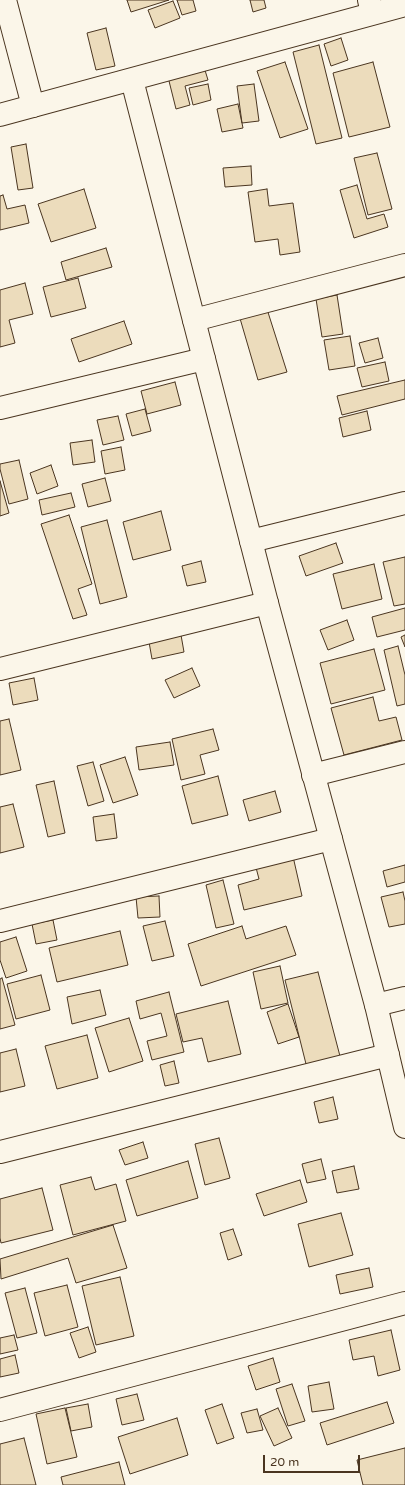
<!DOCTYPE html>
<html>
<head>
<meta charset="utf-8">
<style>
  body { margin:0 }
  #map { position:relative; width:405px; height:1485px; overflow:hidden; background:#fbf6e9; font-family:"Varela Round",sans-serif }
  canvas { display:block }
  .scale { position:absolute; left:263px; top:1455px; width:97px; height:18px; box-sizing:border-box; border:2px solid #4a3520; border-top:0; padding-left:5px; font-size:12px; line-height:14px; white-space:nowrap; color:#4a3520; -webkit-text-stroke:3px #fbf6e9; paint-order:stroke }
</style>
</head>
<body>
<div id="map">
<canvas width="405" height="1485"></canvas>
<div class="scale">20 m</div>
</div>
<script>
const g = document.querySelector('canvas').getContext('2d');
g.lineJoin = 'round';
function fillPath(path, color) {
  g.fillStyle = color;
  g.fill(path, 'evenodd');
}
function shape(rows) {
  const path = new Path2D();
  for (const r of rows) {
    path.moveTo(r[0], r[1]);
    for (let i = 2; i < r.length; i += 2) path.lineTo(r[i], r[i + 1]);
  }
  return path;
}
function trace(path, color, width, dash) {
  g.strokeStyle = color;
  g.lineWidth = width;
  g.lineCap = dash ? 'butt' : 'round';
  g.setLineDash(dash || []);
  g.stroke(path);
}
const building = shape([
  [127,0,169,0,131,12,127,0],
  [177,0,193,0,196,11,182,15,177,0],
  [250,0,264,0,266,8,253,12,250,0],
  [173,1,180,18,155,28,148,10,173,1],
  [106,28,115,66,96,70,87,33,106,28],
  [341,38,348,60,331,66,324,44,341,38],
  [319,45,342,138,316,144,293,52,319,45],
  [285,62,308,129,280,138,257,71,285,62],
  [373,62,390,127,349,137,333,73,373,62],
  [204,67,208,80,185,86,190,105,176,109,168,77,204,67],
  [208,84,211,100,193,105,189,88,208,84],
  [254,84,259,121,242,123,237,86,254,84],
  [238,104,243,128,222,132,217,109,238,104],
  [26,144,33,188,18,190,11,147,26,144],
  [377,153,392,209,368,215,354,158,377,153],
  [251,166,252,185,225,187,223,168,251,166],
  [357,185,367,219,384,214,388,227,354,238,340,190,357,185],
  [84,189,96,228,51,242,38,204,84,189],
  [267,189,269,206,293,203,300,252,280,255,278,239,255,242,248,192,267,189],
  [3,195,7,209,25,205,29,223,0,230,0,196,3,195],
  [106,248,112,267,66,280,61,262,106,248],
  [78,278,86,308,51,317,43,287,78,278],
  [25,283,33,314,9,320,15,343,0,347,0,290,25,283],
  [337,295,343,334,322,337,316,299,337,295],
  [266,306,287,372,258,380,239,315,266,306],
  [124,321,132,344,79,362,71,339,124,321],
  [350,336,355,366,329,370,324,340,350,336],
  [378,338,383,358,365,363,359,343,378,338],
  [385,362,389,381,362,387,357,368,385,362],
  [405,380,405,399,342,415,337,396,405,380],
  [175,382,181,405,147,414,141,391,175,382],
  [145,409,151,431,132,436,126,414,145,409],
  [367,411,371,430,343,437,339,418,367,411],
  [118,416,124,440,103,445,97,420,118,416],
  [92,440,95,462,73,465,70,443,92,440],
  [121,447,125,470,105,474,101,451,121,447],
  [19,460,28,499,9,504,0,469,0,464,19,460],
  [51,465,58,486,37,494,30,473,51,465],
  [105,478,111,501,88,507,82,484,105,478],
  [0,481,9,513,0,516,0,481],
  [71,493,75,507,42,515,39,500,71,493],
  [161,511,171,550,133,560,123,522,161,511],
  [69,515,92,584,78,589,87,615,73,619,41,524,69,515],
  [107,520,127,597,100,604,81,527,107,520],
  [336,543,343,563,306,576,299,556,336,543],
  [405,557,405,604,394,606,383,562,405,557],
  [201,561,206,582,187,586,182,566,201,561],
  [374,564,382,599,342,609,333,574,374,564],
  [405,608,405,630,377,637,372,617,405,608],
  [347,620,354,640,328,650,320,630,347,620],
  [181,635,184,652,152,659,149,642,181,635],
  [405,635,405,647,401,637,405,635],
  [398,646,405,675,405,704,397,706,384,650,398,646],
  [374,649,385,690,331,704,320,663,374,649],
  [192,668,200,686,174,698,165,680,192,668],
  [34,678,38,700,13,705,9,683,34,678],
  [373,697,379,721,396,717,402,740,344,755,331,708,373,697],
  [9,719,21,770,0,775,0,721,9,719],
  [213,729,219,750,200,755,205,774,181,780,172,739,213,729],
  [170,742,174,765,139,770,136,747,170,742],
  [125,757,138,795,113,803,100,765,125,757],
  [93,762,104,801,88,806,77,766,93,762],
  [218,776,228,815,192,824,182,786,218,776],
  [54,781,65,833,48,837,36,785,54,781],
  [275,791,281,812,249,821,243,800,275,791],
  [13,804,24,847,0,853,0,807,13,804],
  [114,814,117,838,96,841,93,817,114,814],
  [292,852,302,896,244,910,238,885,259,879,254,860,292,852],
  [405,865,405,882,387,887,383,871,405,865],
  [223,880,234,924,216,928,206,885,223,880],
  [403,892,405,901,405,924,389,927,381,897,403,892],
  [159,896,160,917,138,918,136,897,159,896],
  [53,920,57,940,36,944,32,924,53,920],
  [165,921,174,956,152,961,143,926,165,921],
  [242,926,246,939,286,926,296,955,201,986,188,944,242,926],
  [120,931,128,965,57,982,49,948,120,931],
  [16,937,27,971,6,978,0,960,0,942,16,937],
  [280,966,288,1003,261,1009,253,972,280,966],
  [318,972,341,1060,307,1068,285,980,318,972],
  [41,975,50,1010,16,1019,7,984,41,975],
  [2,978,15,1025,0,1029,0,979,2,978],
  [100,990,106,1015,72,1024,67,997,100,990],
  [169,992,184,1052,152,1060,147,1041,167,1036,161,1013,140,1019,136,1001,169,992],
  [228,1001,241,1054,208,1062,202,1038,183,1042,176,1014,228,1001],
  [288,1004,299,1037,278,1044,267,1012,288,1004],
  [129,1018,143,1061,109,1072,95,1028,129,1018],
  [87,1035,98,1078,57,1089,45,1046,87,1035],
  [16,1049,25,1086,0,1092,0,1053,16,1049],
  [174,1061,179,1083,165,1086,160,1065,174,1061],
  [333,1097,338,1119,319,1123,314,1102,333,1097],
  [219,1138,230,1178,205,1185,195,1144,219,1138],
  [143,1142,148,1158,125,1165,119,1150,143,1142],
  [321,1159,326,1179,307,1183,302,1164,321,1159],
  [188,1161,198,1198,137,1216,126,1180,188,1161],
  [354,1166,359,1189,337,1193,332,1171,354,1166],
  [91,1177,95,1190,116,1184,126,1221,73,1235,60,1185,91,1177],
  [300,1180,307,1202,264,1216,256,1194,300,1180],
  [42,1188,53,1230,1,1243,0,1238,0,1199,42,1188],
  [341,1213,353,1255,309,1267,298,1224,341,1213],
  [113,1225,127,1268,76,1283,68,1258,1,1279,0,1259,113,1225],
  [233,1229,242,1255,228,1260,220,1233,233,1229],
  [369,1268,373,1287,340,1294,336,1275,369,1268],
  [120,1277,134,1336,96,1345,82,1286,120,1277],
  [67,1285,78,1327,45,1336,34,1293,67,1285],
  [25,1288,37,1333,17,1338,5,1293,25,1288],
  [88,1327,96,1352,79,1358,70,1333,88,1327],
  [391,1330,400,1370,378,1376,374,1356,353,1360,349,1340,391,1330],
  [14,1335,18,1350,0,1354,0,1338,14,1335],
  [15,1355,19,1373,0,1377,0,1359,15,1355],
  [273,1358,280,1382,256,1390,248,1366,273,1358],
  [329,1382,334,1409,312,1412,308,1386,329,1382],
  [292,1384,305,1421,288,1426,276,1389,292,1384],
  [137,1394,144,1420,122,1425,116,1399,137,1394],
  [387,1402,394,1423,327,1445,320,1423,387,1402],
  [88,1404,92,1427,71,1431,66,1408,88,1404],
  [222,1404,234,1438,217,1444,205,1410,222,1404],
  [65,1408,77,1457,47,1464,36,1414,65,1408],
  [278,1408,292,1438,274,1446,260,1416,278,1408],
  [257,1409,263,1430,247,1433,241,1413,257,1409],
  [177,1418,188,1455,130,1474,118,1437,177,1418],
  [24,1438,36,1485,0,1485,0,1444,24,1438],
  [405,1448,405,1485,363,1485,357,1460,405,1448],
  [119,1462,125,1485,63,1485,61,1477,119,1462]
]);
const street = shape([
  [5,0,33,106],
  [369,0,372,13],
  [194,320,405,265],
  [0,408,204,359],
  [251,541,405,503],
  [0,669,267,603],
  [313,775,405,752],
  [0,921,331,839],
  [376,1005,405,998],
  [0,1152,388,1055],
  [0,1410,405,1303]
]);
const secondary = shape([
  [132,80,267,603,376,1005,405,1127],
  [0,115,405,5]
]);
fillPath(building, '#ecdcbc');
trace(building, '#4a3520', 1);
trace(street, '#4a3520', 24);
trace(secondary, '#4a3520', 24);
trace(street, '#fbf6e9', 22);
trace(secondary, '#fbf6e9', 22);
</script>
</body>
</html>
